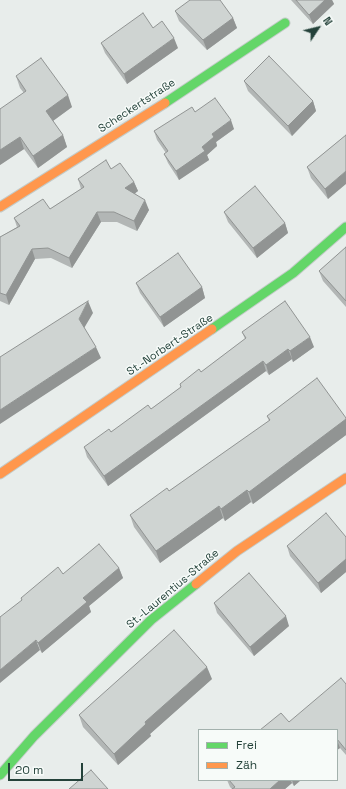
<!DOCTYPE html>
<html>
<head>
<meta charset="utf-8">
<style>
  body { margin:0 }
  #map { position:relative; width:346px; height:789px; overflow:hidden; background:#e8edeb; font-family:"Space Grotesk",sans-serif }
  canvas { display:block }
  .legend { position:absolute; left:198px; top:729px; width:140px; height:52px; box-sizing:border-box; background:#f7fbf9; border:1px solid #a3b1ad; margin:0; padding:5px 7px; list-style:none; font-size:12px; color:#24423a }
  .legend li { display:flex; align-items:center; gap:8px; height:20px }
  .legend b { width:20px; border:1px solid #a3b1ad }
  .north { position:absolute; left:298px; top:8px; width:40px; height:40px; -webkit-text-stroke:3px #f7fbf9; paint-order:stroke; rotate:55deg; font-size:11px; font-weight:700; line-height:16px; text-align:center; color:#24423a }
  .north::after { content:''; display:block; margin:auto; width:14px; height:18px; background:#24423a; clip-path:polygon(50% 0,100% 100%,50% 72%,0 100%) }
  .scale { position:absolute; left:8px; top:763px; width:75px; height:18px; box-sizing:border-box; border:2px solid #24423a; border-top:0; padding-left:5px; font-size:12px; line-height:14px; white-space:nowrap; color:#24423a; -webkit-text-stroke:3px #f7fbf9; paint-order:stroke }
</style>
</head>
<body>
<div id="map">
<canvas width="346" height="789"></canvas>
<ul class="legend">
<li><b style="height:5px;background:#63d668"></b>Frei</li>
<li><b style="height:5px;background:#ff974d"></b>Zäh</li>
</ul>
<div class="north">N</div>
<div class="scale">20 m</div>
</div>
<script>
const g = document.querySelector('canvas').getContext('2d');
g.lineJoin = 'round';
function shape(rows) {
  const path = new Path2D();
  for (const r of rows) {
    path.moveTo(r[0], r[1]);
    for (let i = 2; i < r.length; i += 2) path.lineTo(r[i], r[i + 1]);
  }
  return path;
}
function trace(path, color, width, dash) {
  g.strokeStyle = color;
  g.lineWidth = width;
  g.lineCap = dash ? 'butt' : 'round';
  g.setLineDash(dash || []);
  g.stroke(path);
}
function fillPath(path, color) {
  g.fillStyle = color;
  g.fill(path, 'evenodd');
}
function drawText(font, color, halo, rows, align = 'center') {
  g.font = font + ' "Space Grotesk",sans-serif';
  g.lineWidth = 3;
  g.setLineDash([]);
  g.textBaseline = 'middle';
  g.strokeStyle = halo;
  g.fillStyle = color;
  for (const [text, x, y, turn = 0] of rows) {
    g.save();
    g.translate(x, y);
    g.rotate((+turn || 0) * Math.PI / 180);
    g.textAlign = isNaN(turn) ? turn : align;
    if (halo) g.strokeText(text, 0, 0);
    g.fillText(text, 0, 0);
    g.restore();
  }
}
const fast = shape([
  [165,103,285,23],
  [212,329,293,273,346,227],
  [0,775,34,736,151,620,196,584]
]);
const slow = shape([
  [0,207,165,103],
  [0,474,212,329],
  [196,584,237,551,346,478]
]);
const wall = shape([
  [291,0,332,0,334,4,313,24],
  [175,11,233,18,237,28,207,50,179,21],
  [101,43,178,48,127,84,105,53],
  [16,76,72,107,53,121,63,135,67,147,38,168,24,149,0,165,24,93,20,88],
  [244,81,313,101,316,111,292,136,248,91],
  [195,112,234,129,216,142,217,146,207,155,209,160,179,180,168,163,164,154,166,153,157,140,154,131],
  [346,135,328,199,311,178,307,167],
  [111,169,134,182,138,191,135,193,149,210,137,231,117,222,101,222,72,268,51,258,35,259,9,305,0,301,0,237,17,227,14,218,50,209,81,189,78,179],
  [224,212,285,223,288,233,257,258,228,222],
  [346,247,346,307,323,281,319,271],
  [136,283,202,287,205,298,164,327,140,293],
  [242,332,314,347,293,362,292,359,269,375,266,371,108,486,87,457,84,447,151,409,181,387,180,384,201,372,245,339],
  [267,416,346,418,346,435,253,504,251,502,225,521,223,518,160,563,134,527,130,515,169,491,269,421],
  [346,537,346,572,321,593,290,556,287,546],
  [119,568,123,578,89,606,91,612,42,653,40,650,21,598,63,574],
  [214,603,289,626,254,656,217,613],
  [212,679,150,734,151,736,118,765,83,727,79,715],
  [346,684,346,755,340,748,337,750,337,730,289,722],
  [227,780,301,780,294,786,292,783,285,789,232,789,230,787]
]);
const shadedWall = shape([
  [325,0,332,0,334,4,313,24,309,15],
  [233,18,237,28,207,50,203,40],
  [174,38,178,48,127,84,124,74],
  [68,95,72,107,50,123,46,111],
  [313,101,316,111,292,136,288,126],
  [231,120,234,129,216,142,217,146,207,155,209,160,179,180,176,171,202,147,212,134],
  [63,135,67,147,38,168,33,156],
  [20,137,24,149,0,165,0,150],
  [346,171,346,184,328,199,325,189],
  [134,182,138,191,129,198,125,188],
  [145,200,149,210,137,231,134,221],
  [97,212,101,222,72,268,69,258],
  [285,223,288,233,257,258,253,248],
  [32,249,35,259,9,305,6,295],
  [202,287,205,298,164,327,160,317],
  [88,301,93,313,83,330,79,319],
  [310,337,314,347,293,362,290,351],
  [96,347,101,358,0,424,0,410],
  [288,349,292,359,269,375,266,365],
  [263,361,266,371,108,486,104,476],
  [346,419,346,435,253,504,249,492],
  [247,490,251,502,225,521,221,509],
  [219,506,223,518,160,563,156,551],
  [346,559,346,572,321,593,318,583],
  [119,568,123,578,89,606,91,612,42,653,38,643,83,598],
  [286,616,289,626,254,656,250,647],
  [36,640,40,650,0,683,0,670],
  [207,667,212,679,150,734,151,736,118,765,114,754,145,722],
  [337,740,340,748,337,750],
  [280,780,290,780,292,783,285,789,270,789],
  [292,780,301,780,294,786]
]);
const building = shape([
  [190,0,220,0,233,18,203,40,175,11,190,0],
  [296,0,325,0,309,15,296,0],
  [143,13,153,28,162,21,174,38,124,74,101,43,143,13],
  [269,56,313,101,288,126,244,81,269,56],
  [41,58,68,95,46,111,63,135,33,156,20,137,0,150,0,109,26,91,16,76,41,58],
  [215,98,231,120,212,134,214,137,202,147,205,151,176,171,164,154,168,151,154,131,192,107,195,112,215,98],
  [346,135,346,171,325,189,307,167,346,135],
  [106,160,111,169,120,163,134,182,125,188,145,200,134,221,114,212,97,212,69,258,48,248,32,249,6,295,0,293,0,237,20,226,14,218,43,199,50,209,84,187,78,179,106,160],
  [255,186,285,223,253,248,224,212,255,186],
  [346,247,346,301,319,271,346,247],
  [178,253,202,287,160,317,136,283,178,253],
  [88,301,79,319,96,347,0,410,0,357,88,301],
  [285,301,310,337,290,351,288,349,266,365,263,361,104,476,84,447,109,429,111,432,148,405,151,409,181,387,180,384,199,369,201,372,246,338,242,332,285,301],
  [317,378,346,418,346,419,249,492,247,490,221,509,219,506,156,551,130,515,167,488,169,491,270,420,267,416,317,378],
  [326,513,346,537,346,559,318,583,287,546,326,513],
  [99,544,119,568,83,598,87,602,38,643,36,640,0,670,0,617,22,600,21,598,58,567,63,574,99,544],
  [249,573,286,616,250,647,214,603,249,573],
  [174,630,207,667,145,722,146,724,114,754,79,715,174,630],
  [341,678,346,684,346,750,337,739,337,730,260,730,281,713,289,722,341,678],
  [91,770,108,789,69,789,91,770],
  [229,780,280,780,270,789,232,789,235,787,229,780]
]);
const streetNames = [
  ["Scheckertstraße",137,106,-33],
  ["St.-Norbert-Straße",170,345,-34],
  ["St.-Laurentius-Straße",173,589,-40]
];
trace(fast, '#c3cbc8', 11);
trace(slow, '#c3cbc8', 11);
trace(fast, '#63d668', 9);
trace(slow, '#ff974d', 9);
fillPath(wall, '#b2b6b5');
fillPath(shadedWall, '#919493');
fillPath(building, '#cfd4d2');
trace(building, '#919493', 1);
drawText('11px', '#24423a', '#f7fbf9', streetNames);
</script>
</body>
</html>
